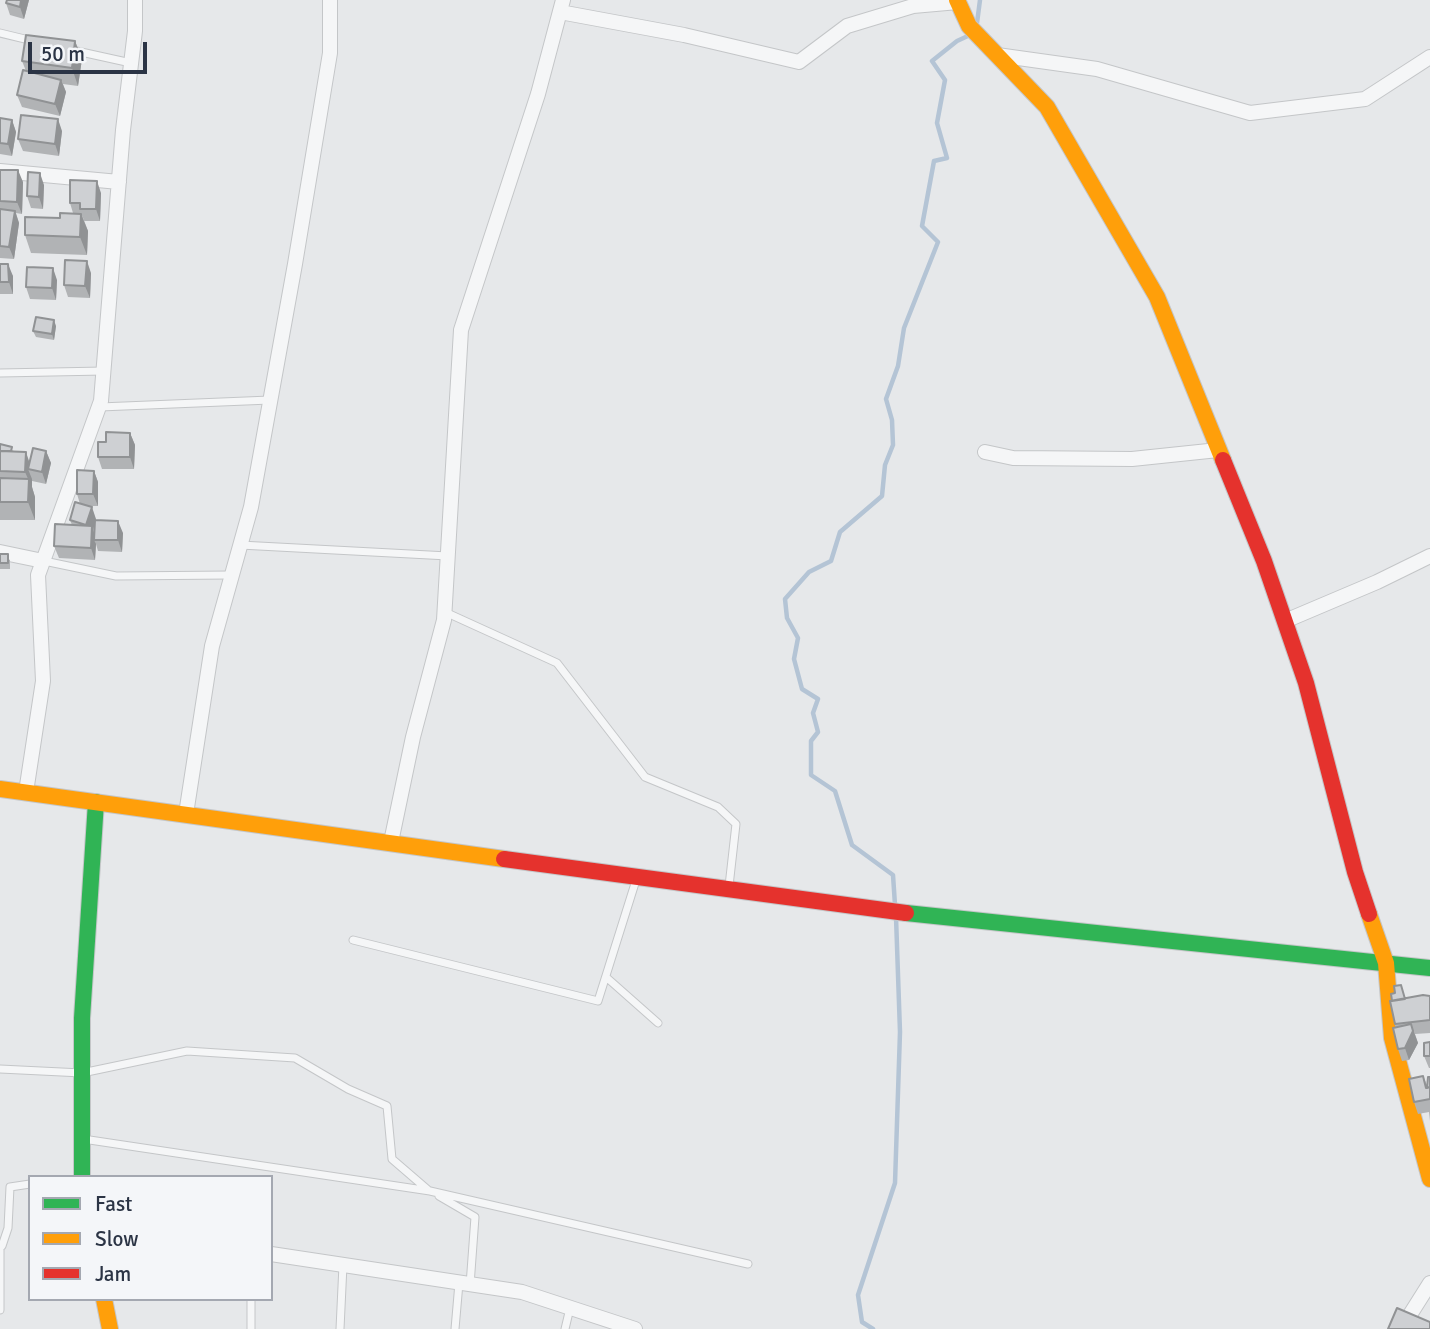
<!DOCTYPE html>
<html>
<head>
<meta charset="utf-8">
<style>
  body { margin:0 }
  #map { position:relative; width:1430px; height:1329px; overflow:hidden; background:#e6e8ea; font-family:Signika,sans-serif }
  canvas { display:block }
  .legend { position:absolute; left:28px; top:1175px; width:245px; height:126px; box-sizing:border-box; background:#f4f6f9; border:2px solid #a4a8b1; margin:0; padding:9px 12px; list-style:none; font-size:21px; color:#2b3445 }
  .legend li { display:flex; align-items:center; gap:14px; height:35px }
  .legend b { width:35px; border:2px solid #a4a8b1 }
  .scale { position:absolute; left:28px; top:42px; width:119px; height:32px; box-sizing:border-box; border:4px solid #2b3445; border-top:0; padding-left:9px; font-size:21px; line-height:24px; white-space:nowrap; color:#2b3445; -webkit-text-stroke:5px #f4f6f9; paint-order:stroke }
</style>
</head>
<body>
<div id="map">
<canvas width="1430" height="1329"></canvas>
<ul class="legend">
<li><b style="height:9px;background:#30b455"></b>Fast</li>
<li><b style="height:9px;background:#ff9f0a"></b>Slow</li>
<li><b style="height:9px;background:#e5322d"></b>Jam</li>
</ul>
<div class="scale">50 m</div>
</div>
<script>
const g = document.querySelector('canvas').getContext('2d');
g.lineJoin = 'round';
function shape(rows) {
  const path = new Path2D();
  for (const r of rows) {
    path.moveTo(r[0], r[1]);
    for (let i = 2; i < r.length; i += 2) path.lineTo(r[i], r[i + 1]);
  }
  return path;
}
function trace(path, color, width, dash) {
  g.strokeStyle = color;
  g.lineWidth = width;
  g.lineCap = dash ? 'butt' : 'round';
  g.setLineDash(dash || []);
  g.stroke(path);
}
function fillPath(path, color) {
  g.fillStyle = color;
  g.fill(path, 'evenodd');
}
const stream = shape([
  [977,23,980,0],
  [895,905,893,875,852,845,835,791,811,775,811,741,818,732,813,713,818,699,802,689,794,659,798,638,787,618,785,599,809,572,831,561,840,532,882,496,885,465,893,445,892,420,886,399,898,366,904,328,938,242,922,226,934,161,947,158,937,123,945,80,932,61,957,41,970,35],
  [873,1329,862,1322,858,1295,895,1183,900,1032,896,917]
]);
const lane = shape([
  [0,33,33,41],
  [72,50,131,63],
  [0,373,104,371],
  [100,407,270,400],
  [240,545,448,556],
  [44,561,116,576,230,575],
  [445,612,557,663,645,777,718,807,736,824,729,886],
  [353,940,598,1001,637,877],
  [606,977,658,1023],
  [0,1069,82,1073,187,1051,295,1058,348,1089,387,1106,392,1159,428,1190],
  [83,1139,430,1191,748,1264],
  [439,1196,475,1217,470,1285],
  [0,1246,0,1310],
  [2,1246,8,1228,10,1187,30,1184],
  [251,1329,251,1299],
  [340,1329,343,1265],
  [455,1329,459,1283],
  [565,1329,570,1308]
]);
const street = shape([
  [560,12,684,35,799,62,847,26,913,6,958,2],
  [997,55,1097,69,1250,113,1365,99,1430,57],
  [0,171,119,182],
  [985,452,1013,458,1132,459,1218,450],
  [0,552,43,561],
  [1285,621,1377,582,1430,556],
  [26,792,43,681,38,575,101,401,123,130,135,31,135,0],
  [186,814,212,646,251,507,295,264,330,53,330,0],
  [391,842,413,737,444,620,461,330,538,94,563,0],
  [271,1254,522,1292,635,1329],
  [1401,1329,1430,1283]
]);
const fast = shape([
  [906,913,1430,968],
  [82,1177,82,1018,96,802]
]);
const slow = shape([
  [957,0,969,26,1047,107,1157,297,1223,460],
  [0,789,504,859],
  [1369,914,1386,963,1392,1038,1430,1179],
  [104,1299,110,1329]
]);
const jam = shape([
  [1223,460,1264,561,1306,683,1355,872,1369,914],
  [504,859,906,913]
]);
const wall = shape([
  [7,0,29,0,24,19,10,15,6,3],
  [75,41,82,59,78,86,63,84,66,92,60,116,22,107,17,95,26,71,22,61],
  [0,118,12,120,16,132,12,156,0,154],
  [62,131,59,156,23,151,18,139],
  [0,170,23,182,22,214,16,213,19,223,14,259,0,258],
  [44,185,43,209,31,208,27,196],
  [101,193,100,221,84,221,82,215,88,231,87,255,31,253,25,235,60,218,73,213,70,203],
  [0,264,13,276,13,294,0,294],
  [91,273,90,298,68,297,64,285],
  [57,280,56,300,30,299,26,287],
  [56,326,54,340,36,337,33,331],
  [130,433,135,445,134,469,102,469,98,457,106,442],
  [0,444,14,451,30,462,46,451,51,463,46,484,32,481,32,479,32,487,35,497,35,520,0,520],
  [94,471,98,482,98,506,87,506,96,520,123,533,122,552,98,551,96,544,95,560,59,558,54,546,72,525,70,520,80,504,77,494],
  [0,554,10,560,10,569,0,569],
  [1401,985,1405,998,1430,996,1430,1033,1415,1034,1418,1043,1409,1060,1402,1061,1398,1049,1392,1001],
  [1430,1042,1430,1068,1429,1068,1424,1056],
  [1423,1076,1428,1087,1430,1077,1430,1121,1429,1112,1418,1114,1414,1102]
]);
const shadedWall = shape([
  [21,0,29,0,24,19,20,7],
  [75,41,82,59,78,86,72,68],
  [61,80,66,92,60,116,55,104],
  [58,119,62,131,59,156,55,144],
  [12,120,16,132,12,156,8,144],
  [18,170,23,182,22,214,17,202],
  [40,173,44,185,43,209,39,197],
  [97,181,101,193,100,221,96,209],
  [15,211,19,223,14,259,9,247],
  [81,214,88,231,87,255,80,237],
  [87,261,91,273,90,298,85,286],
  [8,264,13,276,13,294,9,282],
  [53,268,57,280,56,300,52,288],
  [54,320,56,326,54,340,52,334],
  [130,433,135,445,134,469,130,457],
  [46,451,51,463,46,484,42,472],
  [26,452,32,470,28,469,32,479,32,487,35,497,35,520,28,502,29,481,25,472],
  [94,471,98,482,98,506,93,494],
  [92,507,96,519,93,530,96,538,94,540,96,544,95,560,91,548,86,525],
  [118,521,123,533,122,552,118,540],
  [1411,1024,1418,1043,1409,1060,1405,1048]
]);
const building = shape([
  [7,0,21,0,20,7,6,3,7,0],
  [26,35,75,41,72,68,22,61,26,35],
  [23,70,61,80,55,104,17,95,23,70],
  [21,115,58,119,55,144,18,139,21,115],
  [0,118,12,120,8,144,0,143,0,118],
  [0,170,18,170,17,202,0,201,0,170],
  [28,172,40,173,39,197,27,196,28,172],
  [70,180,97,181,96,209,80,209,80,203,70,203,70,180],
  [0,209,15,211,9,247,0,246,0,209],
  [60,213,81,214,80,237,25,235,25,217,60,218,60,213],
  [65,260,87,261,85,286,64,285,65,260],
  [0,264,8,264,9,282,0,282,0,264],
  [27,267,53,268,52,288,26,287,27,267],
  [36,317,54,320,52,334,33,331,36,317],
  [106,432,130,433,130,457,98,457,98,442,106,442,106,432],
  [0,444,12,447,11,451,0,451,0,444],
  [33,448,46,451,42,472,28,469,33,448],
  [0,451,26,452,25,472,0,471,0,451],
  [77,470,94,471,93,494,77,494,77,470],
  [0,478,29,479,28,502,0,502,0,478],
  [75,502,92,507,86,525,70,520,75,502],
  [95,520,118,521,118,540,94,540,95,520],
  [55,524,92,526,91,548,54,546,55,524],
  [0,554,8,554,8,563,0,563,0,554],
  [1401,985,1405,999,1392,1001,1391,994,1395,993,1394,986,1401,985],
  [1423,995,1430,996,1430,1020,1395,1024,1390,1001,1423,995],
  [1411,1024,1413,1031,1405,1048,1398,1049,1393,1028,1411,1024],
  [1430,1042,1430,1056,1424,1056,1424,1043,1430,1042],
  [1423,1076,1426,1088,1430,1087,1430,1099,1414,1102,1409,1079,1423,1076],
  [1428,1077,1430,1077,1430,1087,1427,1088,1428,1077],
  [1397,1308,1430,1322,1430,1329,1388,1329,1397,1308]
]);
trace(stream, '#b4c4d5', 4.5);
trace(lane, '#c4c6c8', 9);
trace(street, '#c4c6c8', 16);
trace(fast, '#c4c6c8', 18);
trace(slow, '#c4c6c8', 18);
trace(jam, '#c4c6c8', 18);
trace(lane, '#f5f6f7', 7);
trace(street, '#f5f6f7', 14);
trace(fast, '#30b455', 16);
trace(slow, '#ff9f0a', 16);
trace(jam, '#e5322d', 16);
fillPath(wall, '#b1b3b5');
fillPath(shadedWall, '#909294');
fillPath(building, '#ced0d3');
trace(building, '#909294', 2);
</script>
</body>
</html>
